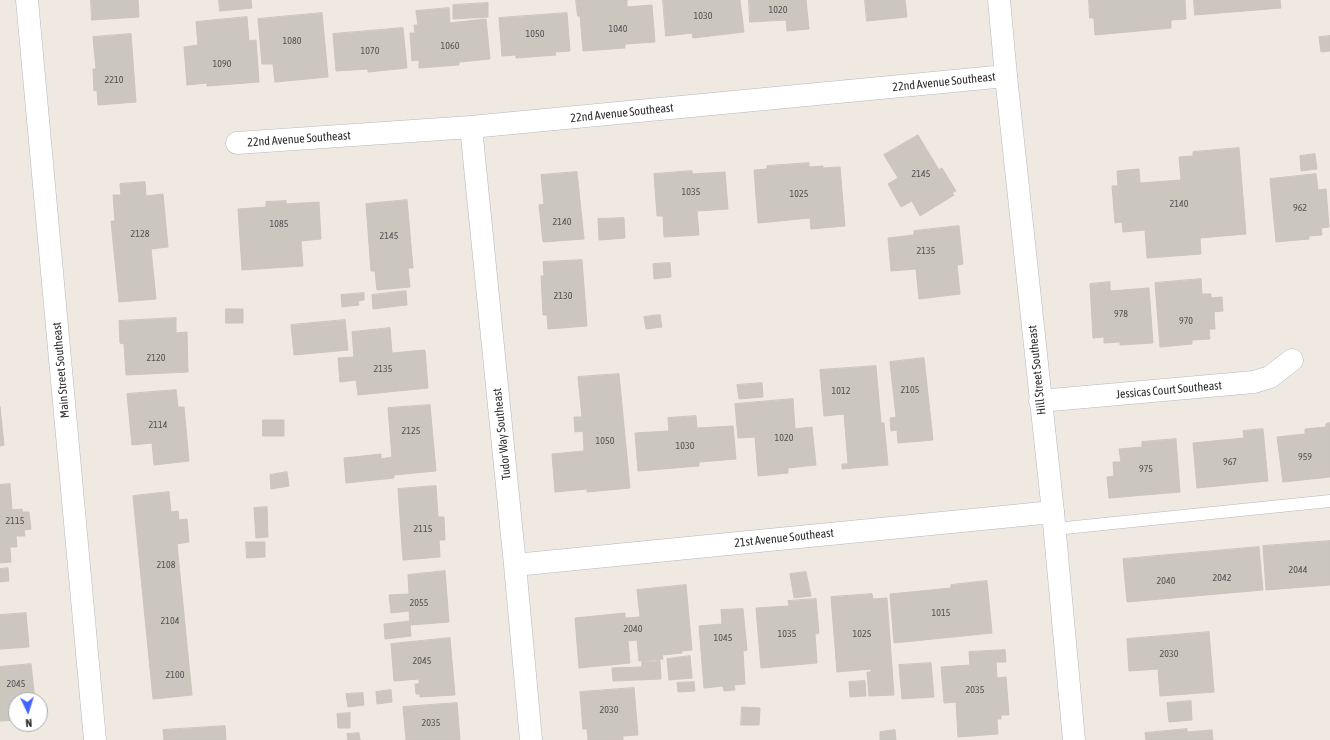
<!DOCTYPE html>
<html>
<head>
<meta charset="utf-8">
<style>
  body { margin:0 }
  #map { position:relative; width:1330px; height:740px; overflow:hidden; background:#efe9e1; font-family:"Asap Condensed",sans-serif }
  canvas { display:block }
  .north { position:absolute; left:8px; top:692px; width:40px; height:40px; box-sizing:border-box; background:#fff; border:1px solid #ababab; border-radius:50%; rotate:176deg; font-size:11px; font-weight:700; line-height:16px; text-align:center; color:#2e2e2e }
  .north::after { content:''; display:block; margin:auto; width:14px; height:18px; background:#4264fb; clip-path:polygon(50% 0,100% 100%,50% 72%,0 100%) }
</style>
</head>
<body>
<div id="map">
<canvas width="1330" height="740"></canvas>
<div class="north">N</div>
</div>
<script>
const context = document.querySelector('canvas').getContext('2d');
context.lineJoin = 'round';
function fillPath(path, color) {
  context.fillStyle = color;
  context.fill(path, 'evenodd');
}
function trace(path, color, width, dash) {
  context.strokeStyle = color;
  context.lineWidth = width;
  context.lineCap = dash ? 'butt' : 'round';
  context.setLineDash(dash || []);
  context.stroke(path);
}
function label(font, color, halo, rows, align = 'center') {
  context.font = font + ' "Asap Condensed",sans-serif';
  context.lineWidth = 4;
  context.setLineDash([]);
  context.textBaseline = 'middle';
  context.strokeStyle = halo;
  context.fillStyle = color;
  for (const [text, x, y, turn = 0] of rows) {
    context.save();
    context.translate(x, y);
    context.rotate((+turn || 0) * Math.PI / 180);
    context.textAlign = isNaN(turn) ? turn : align;
    if (halo) context.strokeText(text, 0, 0);
    context.fillText(text, 0, 0);
    context.restore();
  }
}
const building = new Path2D(`
  M91,0h47l1,17 -47,3z
  M219,0h32l1,8 -32,3z
  M576,0h51v7l25,-2 3,37 -30,2v4l-42,3 -3,-35h-2z
  M663,0h77l4,32 -51,6 -1,-5 -26,3z
  M749,0h57l3,29 -22,2 -1,-11 -36,2z
  M865,0h40l2,17 -40,4z
  M1089,0h96l1,19 -15,1v8l-76,7 -1,-17h-4z
  M1194,0h86l1,8 -86,7z
  M488,3v14l-35,2v-14z
  M449,8l1,15 36,-4 4,40 -31,3v3l-40,3v-8l-7,1 -2,-28h5l-1,-8h4l-2,-14z
  M322,13l6,64 -53,5 -2,-18h-11l-4,-45z
  M567,13l3,38 -15,1 1,3 -40,3v-3l-14,1 -3,-38z
  M247,17l2,24 7,-1 3,42 -52,4v-3l-20,2 -3,-38 14,-2 -2,-23z
  M403,28l4,40 -39,4v-3l-32,2 -3,-37z
  M131,34l5,68 -38,3 -1,-15 -3,1 -1,-22h3l-3,-32z
  M1330,36v15l-9,1 -2,-15z
  M918,135l21,35 3,-2 14,23 -4,2 2,2 -34,21 -8,-15 -11,6 -13,-23 10,-6 -14,-23z
  M1239,148l7,86 -46,4 1,16 -54,4 -2,-28 -22,2 -1,-10 -7,1 -3,-37h6l-1,-15 22,-2 1,14 41,-3 -2,-23 14,-1v-4z
  M1315,154l2,15 -16,2 -1,-15z
  M809,163v4l14,-1v2l17,-1 5,59 -34,3 -1,-11 -52,5 -4,-53 13,-1v-3z
  M692,171v3l33,-2 3,37 -31,2 2,24 -35,2 -1,-21h-6l-3,-42z
  M577,172l7,67 -41,3 -4,-37 5,-1 -3,-29z
  M1316,174l2,16 8,-1 3,38 -8,1 1,7 -13,1v3l-33,3 -6,-63z
  M145,182l1,14 17,-2 5,53 -17,2 5,50 -37,3 -8,-81h4l-2,-26h8l-1,-11z
  M407,200l6,68h-5l2,19 -33,3 -2,-19h-4l-5,-67z
  M286,201v3l33,-2 2,37 -20,2 2,25 -61,4 -4,-61 28,-2v-5z
  M624,218l1,20 -26,2 -1,-21z
  M959,226l4,38 -6,1 3,29 -41,5 -3,-30 -25,2 -3,-33 26,-3v-4z
  M582,260l5,66 -39,3 -1,-14h-4l-2,-39h3l-1,-14z
  M670,263l1,14 -17,2 -1,-15z
  M1201,279l1,15h9v4l11,-1 1,14 -9,1 1,17h-6l1,10 -18,1v4l-32,3 -5,-64z
  M1110,282v9l39,-3 4,55 -33,2v-3l-16,1v-6l-11,1 -3,-54z
  M406,291l1,14 -34,4 -1,-14z
  M364,293v7l-6,1 1,4 -17,2 -1,-12z
  M226,309h17v14h-17z
  M660,315l2,12 -16,2 -2,-12z
  M176,318v15l11,-1 1,40 -62,3 -2,-31 -4,-1 -1,-22z
  M345,320l3,30 -54,5 -3,-30z
  M390,328l2,25 33,-3 3,38 -70,7 -2,-15 -16,2 -2,-24 16,-1 -2,-25z
  M924,358l9,82 -35,3 -1,-13 -6,1 -1,-13 6,-1 -6,-55z
  M876,366l5,57h3l4,42 -46,4v-5h6l-4,-50 -20,2 -4,-46z
  M619,374l11,114 -43,4v-3l-32,3 -3,-38 32,-3 -1,-20 -8,1 -1,-15h8l-4,-40z
  M762,383l1,14 -24,2 -2,-14z
  M176,390l2,17h6l5,54 -35,4 -2,-22 -20,2 -5,-51z
  M793,399l2,30 17,-2 4,38 -28,3v5l-30,3 -3,-39 -17,1 -3,-34z
  M430,405l6,66 -42,4v3l-48,5 -2,-25 37,-4v5l11,-2 -4,-49z
  M0,407l4,38 -4,1z
  M696,416l1,12 36,-2 3,33 -37,3v4l-61,5 -3,-38 34,-2 -1,-13z
  M263,420h21v16h-21z
  M1330,423v54l-47,5 -6,-45 28,-3v-5l21,-2v-3z
  M1263,429l5,52 -71,7 -4,-45 51,-5 -1,-7z
  M1176,439l4,53 -71,6 -2,-21 7,-1 -1,-14h8l-2,-13 23,-2v-5z
  M287,472l2,14 -18,3 -1,-14z
  M10,484l2,26 10,-1v3h7l2,17 -7,1 1,6h-9l1,11h-7l1,15 -11,1v-78z
  M436,486l2,31h6l1,23h-6l1,17 -37,3 -5,-71z
  M169,492l2,20 7,-1 1,9 8,-1 2,23 -12,2 15,151 -39,4 -20,-203z
  M267,507l1,30 -12,1 -2,-30z
  M1330,541v44l-64,5 -3,-44z
  M246,542h19v15l-18,1z
  M1259,547l4,43 -136,12 -4,-43z
  M8,568l1,13 -9,1v-13z
  M445,571l4,51 -39,3 1,11 -26,3 -1,-15 26,-3 -1,-10 -18,2 -2,-18 20,-1 -1,-19z
  M806,572l5,24 -17,2 -4,-24z
  M987,581l5,52 -98,10 -4,-49 61,-6v-3z
  M686,585l6,65 -10,1v2l-20,2 1,4 -24,2 -2,-21 -9,1 2,22 -51,5 -4,-50 50,-5v5l15,-1 -3,-27z
  M872,594l1,5 14,-1 7,97 -25,1 -2,-24h4v-3l-34,3 -6,-75z
  M816,599l3,34 -4,1 2,29 -56,5 -5,-60 33,-2 -1,-5z
  M743,609l4,41 -4,1 2,33 -11,1 1,5 -11,1 -1,-5 -19,2 -5,-62 23,-2 -1,-14z
  M26,613l3,34 -29,2v-34z
  M1209,632l5,60 -54,4 -2,-27 -29,2 -2,-32z
  M450,638l5,57 -35,2v-3h-4l-1,-10h4v-5l-25,2 -3,-37z
  M1005,650l1,12h-10l1,16 9,-1 3,38h-8v4h-4l1,15 -40,3 -2,-35 -12,1 -3,-36 29,-2 -1,-13z
  M690,656l2,22 -23,2 -2,-21z
  M660,661l1,18 -48,2 -1,-13 30,-1v-5z
  M931,663l3,34 -32,2 -3,-34z
  M31,664l4,36h-19v20l-16,1v-54z
  M865,681l1,15 -16,1 -1,-15z
  M694,682l1,9 -17,1 -1,-9z
  M634,688l4,47 -15,1v4h-35l-1,-11h-4l-3,-37z
  M391,690l1,12 -15,2 -1,-12z
  M363,693l1,12 -16,2 -2,-13z
  M1191,701l1,19 -23,2 -2,-19z
  M457,703l3,37h-54l-3,-33z
  M742,707l18,1 -1,17h-18z
  M350,713v15h-12l-1,-14z
  M225,726l1,14h-62l-1,-10z
  M1187,729v3l25,-2 1,10h-67l-1,-7z
  M895,730l1,10h-16v-8z
  M359,733l1,7h-12l-1,-6z`);
const lane = new Path2D(`
  M1055,529l275,-28`);
const street = new Path2D(`
  M27,0l68,740
  M471,127l44,438 16,175
  M237,143l234,-16 535,-51
  M1040,401l214,-19 16,-5 22,-17
  M515,565l538,-53`);
const secondary = new Path2D(`
  M999,0l7,76 47,436 21,228`);
const numberNames = [
  ["1020",778,10],
  ["1030",703,16],
  ["1040",618,29],
  ["1050",535,34],
  ["1080",292,41],
  ["1060",450,46],
  ["1070",370,51],
  ["1090",222,64],
  ["2210",114,80],
  ["2145",921,174],
  ["1035",691,192],
  ["1025",799,194],
  ["2140",1179,204],
  ["962",1300,208],
  ["2140",562,222],
  ["1085",279,224],
  ["2128",140,234],
  ["2145",389,236],
  ["2135",926,251],
  ["2130",563,296],
  ["978",1121,314],
  ["970",1186,321],
  ["2120",156,358],
  ["2135",383,369],
  ["2105",910,390],
  ["1012",841,391],
  ["2114",158,425],
  ["2125",411,431],
  ["1020",784,438],
  ["1050",605,441],
  ["1030",685,446],
  ["959",1305,457],
  ["967",1230,462],
  ["975",1146,469],
  ["2115",15,521],
  ["2115",423,529],
  ["2108",166,565],
  ["2044",1298,570],
  ["2042",1222,578],
  ["2040",1166,581],
  ["2055",419,603],
  ["1015",941,613],
  ["2104",170,621],
  ["2040",633,629],
  ["1035",787,634],
  ["1025",862,634],
  ["1045",723,638],
  ["2030",1169,654],
  ["2045",422,661],
  ["2100",175,675],
  ["2045",16,684],
  ["2035",975,690],
  ["2030",609,710],
  ["2035",431,723]
];
const streetNames = [
  ["22nd Avenue Southeast",944,82,-6],
  ["22nd Avenue Southeast",622,113,-6],
  ["22nd Avenue Southeast",299,139,-4],
  ["Main Street Southeast",61,370,-95],
  ["Hill Street Southeast",1037,370,-96],
  ["Jessicas Court Southeast",1169,390,-5],
  ["Tudor Way Southeast",502,434,-96],
  ["21st Avenue Southeast",784,538,-6]
];
fillPath(building, '#cbc7bf');
trace(building, '#cbc5ba', 1);
trace(lane, '#b4b7c1', 13);
trace(street, '#b4b7c1', 23);
trace(secondary, '#b4b7c1', 23);
trace(lane, '#fff', 12);
trace(street, '#fff', 22);
trace(secondary, '#fff', 22);
label('10px', '#555452', null, numberNames);
label('12px', '#2e2e2e', '#fff', streetNames);
</script>
</body>
</html>
